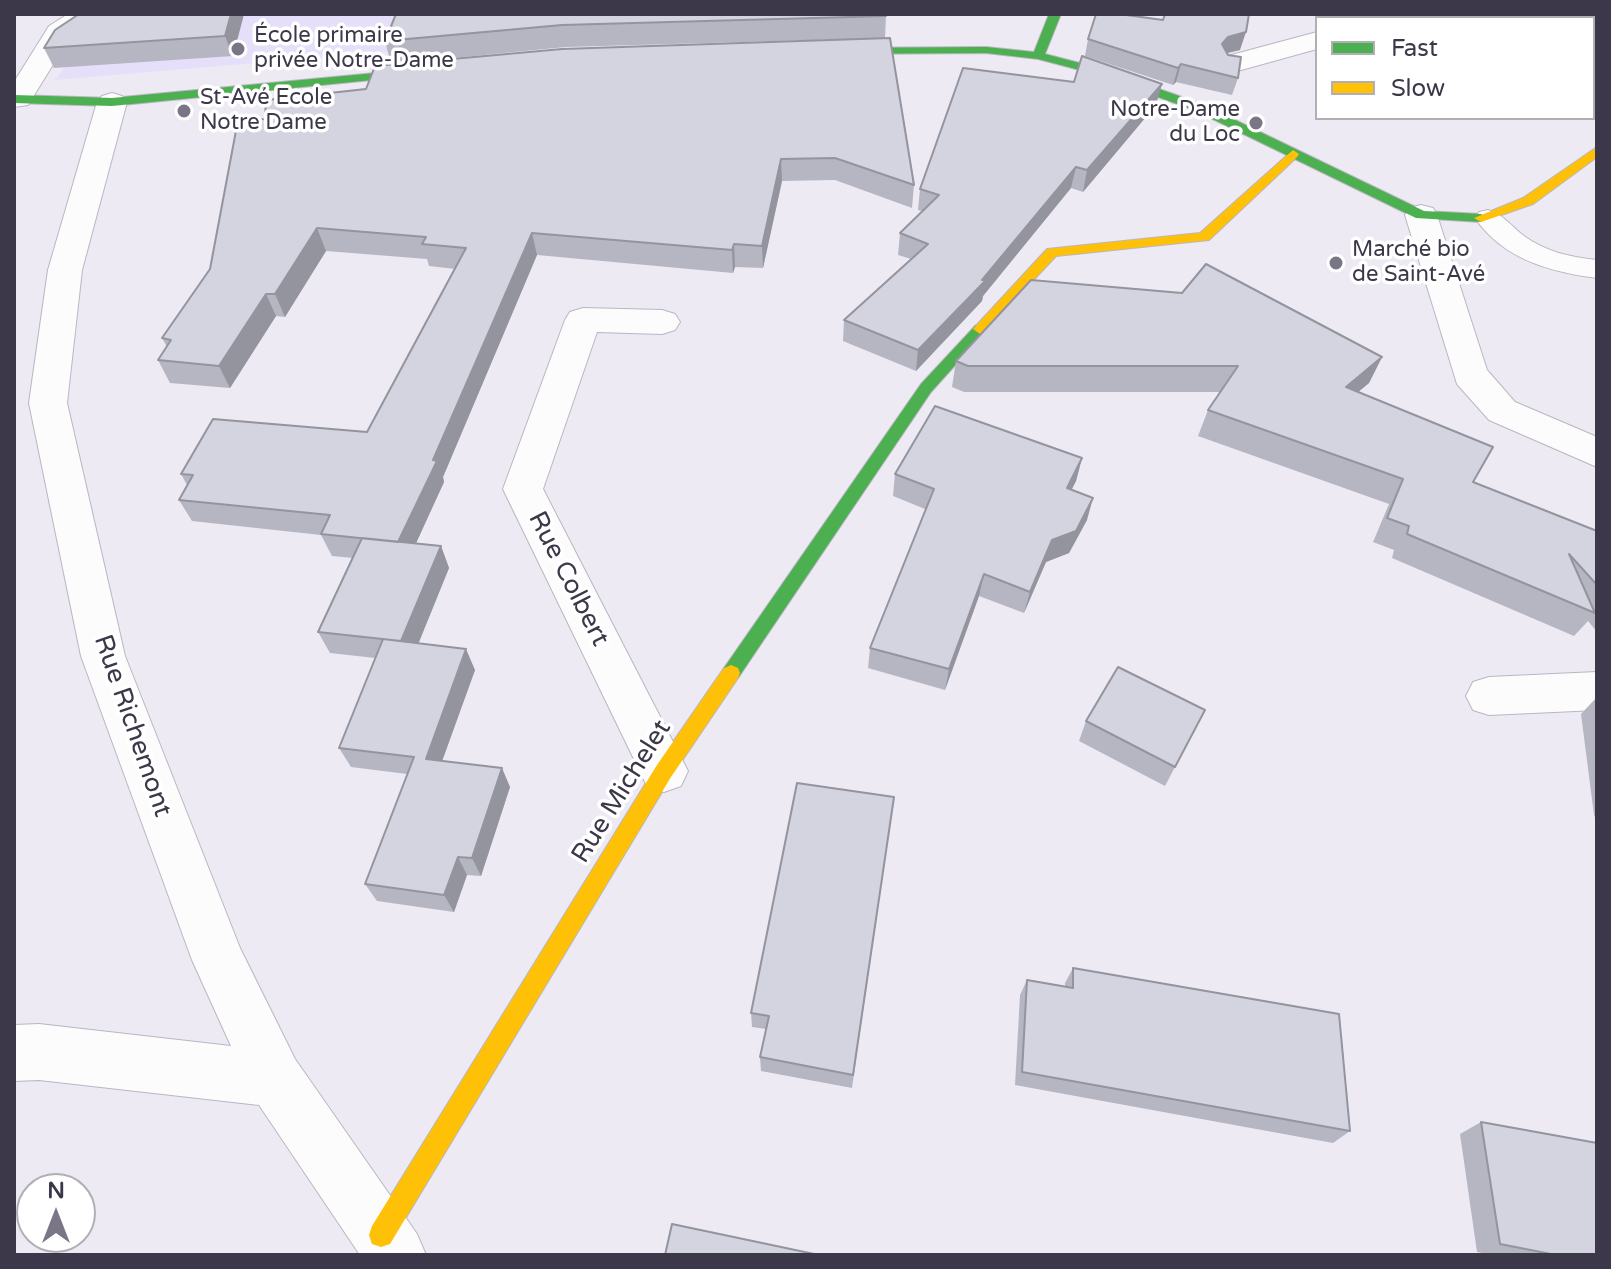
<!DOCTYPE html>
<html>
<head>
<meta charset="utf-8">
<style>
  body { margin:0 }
  #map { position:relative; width:1611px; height:1269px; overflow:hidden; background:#edeaf4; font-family:"Varela Round",sans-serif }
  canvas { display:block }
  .frame { position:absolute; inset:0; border:16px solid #3c3849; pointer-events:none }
  .legend { position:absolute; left:1315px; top:16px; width:280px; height:104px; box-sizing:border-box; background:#fff; border:2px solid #b1afb6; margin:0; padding:10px 14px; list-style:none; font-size:24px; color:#3c3849 }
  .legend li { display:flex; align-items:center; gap:16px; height:40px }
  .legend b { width:40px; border:2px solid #b1afb6 }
  .north { position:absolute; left:16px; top:1173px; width:80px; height:80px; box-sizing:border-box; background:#fff; border:2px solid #b1afb6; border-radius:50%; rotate:0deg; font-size:22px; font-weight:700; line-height:32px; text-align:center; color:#3c3849 }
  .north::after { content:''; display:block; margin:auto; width:28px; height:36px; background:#7a7685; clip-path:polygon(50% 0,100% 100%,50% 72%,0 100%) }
</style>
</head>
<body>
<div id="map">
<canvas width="1611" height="1269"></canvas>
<div class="frame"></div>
<ul class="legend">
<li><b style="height:10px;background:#4caf50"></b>Fast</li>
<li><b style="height:10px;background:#ffc107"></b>Slow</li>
</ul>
<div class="north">N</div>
</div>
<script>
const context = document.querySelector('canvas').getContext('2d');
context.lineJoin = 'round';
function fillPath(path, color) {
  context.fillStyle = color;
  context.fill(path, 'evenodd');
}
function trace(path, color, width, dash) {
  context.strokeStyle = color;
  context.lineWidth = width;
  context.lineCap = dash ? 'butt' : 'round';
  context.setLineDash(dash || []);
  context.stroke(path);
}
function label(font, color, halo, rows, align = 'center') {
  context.font = font + ' "Varela Round",sans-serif';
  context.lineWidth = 7;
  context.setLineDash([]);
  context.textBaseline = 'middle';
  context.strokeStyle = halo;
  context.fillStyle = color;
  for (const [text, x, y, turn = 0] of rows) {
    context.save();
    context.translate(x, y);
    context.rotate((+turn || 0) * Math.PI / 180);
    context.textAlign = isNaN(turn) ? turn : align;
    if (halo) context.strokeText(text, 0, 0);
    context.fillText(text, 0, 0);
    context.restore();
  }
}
const built = new Path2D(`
  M119,14h292l-15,37 -341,29 36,-47z`);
const lane = new Path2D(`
  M1488,210c15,4 24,17 36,26 22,16 46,21 73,24v18c-47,-6 -94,-19 -122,-60l4,-6z`);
const street = new Path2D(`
  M68,14h33l-31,23 -42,68 -14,2v-25l35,-56z
  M1381,14h39l-3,4h-39z
  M1317,32v17l-83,23 -10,-3 -4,-6 4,-6z
  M112,93l10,3 5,6 -45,168 -15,133 58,253 115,292 55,111 122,175 9,21h-66l-101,-150 -220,-25 -25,1v-56l25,-1 192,22 -39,-86 -111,-304 -52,-253 19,-133 49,-168 5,-6z
  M1421,205l12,3 4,7 50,155 28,32 82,35v30l-108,-47 -32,-36 -52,-169 4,-7z
  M583,308l79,2 13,4 5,8 -5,8 -13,4 -65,-2 -54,157 145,282 -7,15 -17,6 -17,-6 -144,-297 62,-169 5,-8z
  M1597,672v38l-108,5 -16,-5 -7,-14 7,-14 16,-5z`);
const fast = new Path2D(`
  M1049,14h12l-16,40 54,14 103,36 222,107 57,3 7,4 -7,4 -65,-4 -222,-108 -103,-37 -53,-14 -52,-6 -154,1 -6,-3 6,-3 154,-1 48,5z
  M428,68l4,2v4l-320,32 -98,-3v-8l98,3z
  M980,324l5,2v6l-54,60 -193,286h-14l-2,-5 2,-5 197,-284 54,-58z`);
const slow = new Path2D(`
  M1597,147v10l-64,47 -52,18 -7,-4 49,-20z
  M1293,150l6,4 -2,3 -88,83 -153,16 -71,76 -5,2 -7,-5 74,-80 153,-16z
  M731,665l7,3 2,5 -2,5 -67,99 -281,467 -9,3 -9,-3 -3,-9 3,-9 285,-461 67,-97z`);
const wall = new Path2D(`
  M244,14l-11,42 -179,12 -10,-20z
  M396,14l490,2 -1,22 -319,9 -175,17 -6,-23z
  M1163,20l77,30 -13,3 11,25 -6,17 -56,-13 -3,3 -88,-29 3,-17z
  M562,49l352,136 -2,23 -77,-28 -53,1 -19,87 -28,-1 -2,6 -196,-18 -94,222 1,5 -28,61 25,3 8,22 -31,75 57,27 -33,91 68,26 -29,89 -14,-1 -13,37 -77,-11 -12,-17 42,-110 -56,-7 -12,-19 36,-90 -45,-5 -12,-21 35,-74 -21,-2 -11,-21 -129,-14 -13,-21 8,-15 -6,-11 186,-42 88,-163 -26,-3 -2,-7 -101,-8 -41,66 -9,-1 -46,72 -60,-5 -12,-23 9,-13 -5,-9 48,-69 55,-150 101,-30z
  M1156,105l-73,87 -12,-4 -88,108 -1,5 -66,70 -73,-30 1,-21 67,-61 -13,-4 2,-22 22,-22 -4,-1 2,-21z
  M1382,357l-13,26 -11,9 115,90 124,49v101l-9,-11 -14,15 -182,-78 2,-8 -21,-8 16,-38 -191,-68 10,-26 12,-18h-256l-12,-5 4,-26z
  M1082,458l-6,23 -5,9 16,30 -18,33 -23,9 -22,51 -45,-17 -34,94 -77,-22 2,-20 55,-139 -32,-13 2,-22z
  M1597,697v125l-3,-7 -13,-101z
  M1205,710l-40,76 -86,-45 7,-20z
  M894,797l-42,291 -91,-17 -1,-14 6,-28 -14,-2 -1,-14z
  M1073,968l277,163 -17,12 -318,-58 5,-90 7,-15 38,7v-4z
  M1481,1122l116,133h-106l-14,-3 -17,-118z`);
const shadedWall = new Path2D(`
  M231,14h13l-11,42 -8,-20z
  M1246,32l-6,18 -17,4 -1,-10 6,-7z
  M1181,64l-5,18 -3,3 5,-17z
  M1162,84l-6,21 -73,87 4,-22z
  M781,159l1,22 -19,87 -1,-22z
  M1076,167l-5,21 -88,108 -1,5 -66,70 2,-21 64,-70z
  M317,228l9,23 -41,66 -10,-23z
  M532,233l5,22 -94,222 1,5 -37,81 -9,-21z
  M734,244l1,23 -2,6 -1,-23z
  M266,294l10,22 -46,72 -11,-22z
  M1382,357l-13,26 -35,29 12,-25z
  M1082,458l-6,23 -15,30 6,-23z
  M1093,498l-6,22 -18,33 -23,9 -22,51 6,-21 22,-52z
  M441,546l8,22 -38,94 -10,-21z
  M984,574l-5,22 -34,94 4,-21z
  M466,649l9,21 -39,108 -10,-19z
  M502,768l8,19 -29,89 -9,-18z
  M458,857l9,18 -13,37 -10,-17z`);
const building = new Path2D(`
  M79,14h152l-6,22 -181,12 11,-18z
  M396,14h490v2l-324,9 -177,16z
  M1096,14h23l44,6 2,-6h84l-3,18 -18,5 -6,7 6,11 13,2 -3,21 -57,-14 -3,4 -90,-29z
  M890,38l24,147 -79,-27 -54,1 -19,87 -28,-2 -2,6 -200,-17 -99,227 4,1 -39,81 -77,-8 9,-19 -151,-15 14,-25 -12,-1 32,-55 154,13 99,-184 -44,-4 4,-7 -109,-9 -42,66h-9l-47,72 -61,-6 13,-20 -9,-2 48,-69 28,-149 27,-1 1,-19 100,-11 9,-23 187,-17z
  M1082,56l80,28 -75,86 -11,-3 -94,113h4l-68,70 -74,-30 84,-76 -28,-11 39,-38 -19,-6 43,-121 111,14z
  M1206,264l176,93 -36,30 147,60 -20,35 124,49v54l-28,-31 26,59 -188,-79 2,-8 -22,-8 16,-39 -195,-69 30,-44h-270l-12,-5 75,-81 151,13z
  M935,406l147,52 -15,30 26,10 -17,33 -24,9 -22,52 -46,-18 -35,95 -79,-21 64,-159 -39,-15z
  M362,538l79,8 -40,95 -83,-9z
  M383,639l83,10 -40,110 76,9 -30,90 -14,-1 -14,38 -79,-11 49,-127 -75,-9z
  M1118,667l87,43 -30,57 -89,-46z
  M797,783l97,14 -41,278 -93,-18 9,-41 -18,-3z
  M1073,968l266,46 11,117 -328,-59 5,-92 46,8z
  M1481,1122l116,21v112h-41l-56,-11z
  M672,1224l147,31h-154z`);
const markers = [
  [238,49,8,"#7a7685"],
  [184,111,8,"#7a7685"],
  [1256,123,8,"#7a7685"],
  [1336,263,8,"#7a7685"]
];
const farPoinames = [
  ["École primaire",254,36],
  ["privée Notre-Dame",254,61],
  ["St-Avé Ecole",200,98],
  ["Notre Dame",200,123],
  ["Notre-Dame",1240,110,"right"],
  ["du Loc",1240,135,"right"],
  ["Marché bio",1352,250],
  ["de Saint-Avé",1352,275]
];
const streetNames = [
  ["Rue Colbert",568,579,63],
  ["Rue Richemont",132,726,71],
  ["Rue Michelet",622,792,-58]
];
fillPath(built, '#e6dffa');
trace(lane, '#bab6c2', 2);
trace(street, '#bab6c2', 2);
trace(fast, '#bab6c2', 2);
trace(slow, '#bab6c2', 2);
fillPath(lane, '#fcfcfd');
fillPath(street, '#fcfcfd');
fillPath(fast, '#4caf50');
fillPath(slow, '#ffc107');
fillPath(wall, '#b6b6c2');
fillPath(shadedWall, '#94949e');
fillPath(building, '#d4d4e1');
trace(building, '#94949e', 2);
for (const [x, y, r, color] of markers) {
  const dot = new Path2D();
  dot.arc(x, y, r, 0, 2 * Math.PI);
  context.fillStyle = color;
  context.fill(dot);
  trace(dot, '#fff', 3);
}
label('22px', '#3c3849', '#fff', farPoinames, 'left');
label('26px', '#3c3849', '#fff', streetNames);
</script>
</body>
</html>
